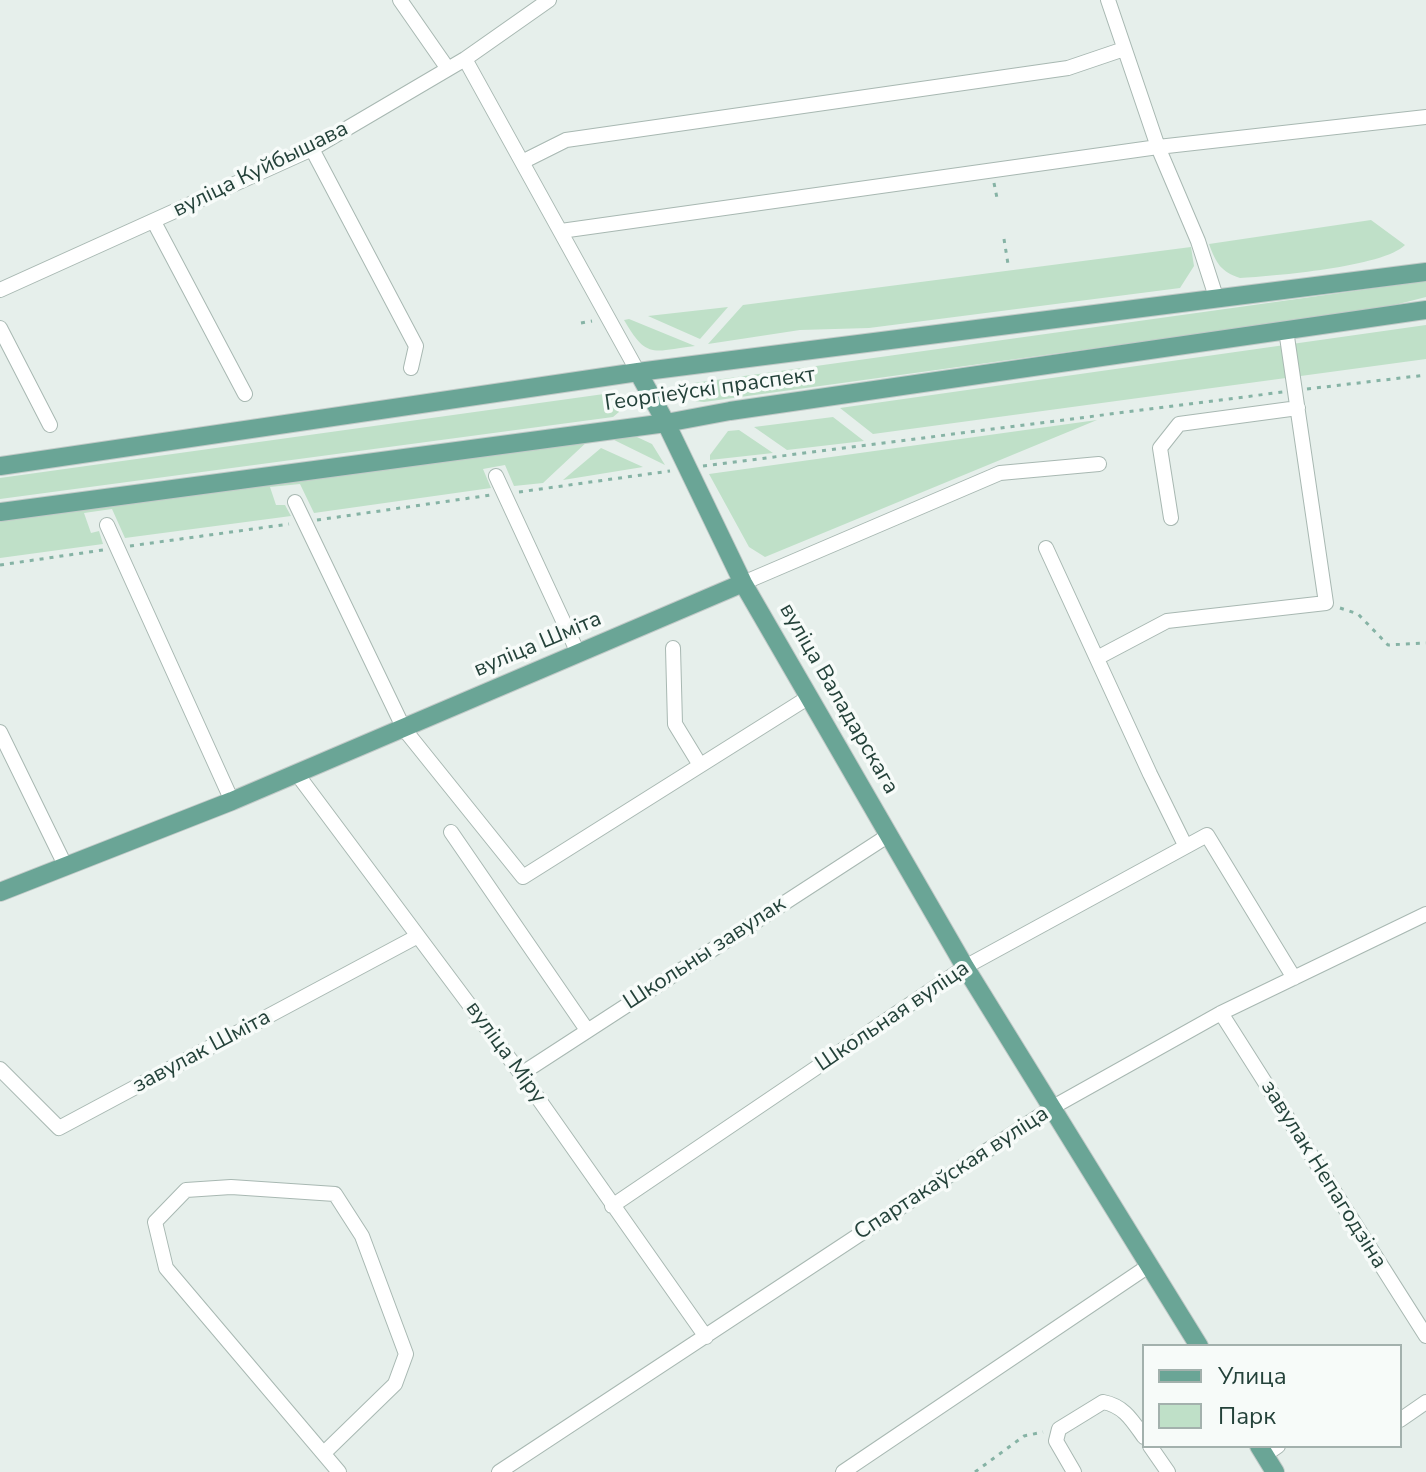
<!DOCTYPE html>
<html>
<head>
<meta charset="utf-8">
<style>
  body { margin:0 }
  #map { position:relative; width:1426px; height:1472px; overflow:hidden; background:#e6efeb; font-family:"Nunito Sans",sans-serif }
  canvas { display:block }
  .legend { position:absolute; left:1142px; top:1344px; width:260px; height:104px; box-sizing:border-box; background:#f7fbf9; border:2px solid #a3b1ad; margin:0; padding:10px 14px; list-style:none; font-size:24px; color:#24423a }
  .legend li { display:flex; align-items:center; gap:16px; height:40px }
  .legend b { width:40px; border:2px solid #a3b1ad }
</style>
</head>
<body>
<div id="map">
<canvas width="1426" height="1472"></canvas>
<ul class="legend">
<li><b style="height:10px;background:#6aa596"></b>Улица</li>
<li><b style="height:22px;background:#bfe0c8"></b>Парк</li>
</ul>
</div>
<script>
const context = document.querySelector('canvas').getContext('2d');
context.lineJoin = 'round';
function fillPath(path, color) {
  context.fillStyle = color;
  context.fill(path, 'evenodd');
}
function trace(path, color, width, dash) {
  context.strokeStyle = color;
  context.lineWidth = width;
  context.lineCap = dash ? 'butt' : 'round';
  context.setLineDash(dash || []);
  context.stroke(path);
}
function label(font, color, halo, rows, align = 'center') {
  context.font = font + ' "Nunito Sans",sans-serif';
  context.lineWidth = 7;
  context.setLineDash([]);
  context.textBaseline = 'middle';
  context.strokeStyle = halo;
  context.fillStyle = color;
  for (const [text, x, y, turn = 0] of rows) {
    context.save();
    context.translate(x, y);
    context.rotate((+turn || 0) * Math.PI / 180);
    context.textAlign = isNaN(turn) ? turn : align;
    if (halo) context.strokeText(text, 0, 0);
    context.fillText(text, 0, 0);
    context.restore();
  }
}
const green = new Path2D(`
  M1371,220l34,25c-22,22 -131,31 -165,33 -19,-6 -24,-15 -31,-34z
  M1191,247l3,19 -14,22 -311,40 -69,2 -92,14 35,-39z
  M1426,281v16l-47,12 -675,93 -10,-1 -6,-4 -1,-9 7,-5z
  M728,307l-28,32 -52,-23z
  M629,319l66,27c-42,5 -48,14 -71,-26z
  M1426,325v34l-553,75 -33,-26z
  M604,394l10,2 6,9 -1,7 -6,5 -613,82v-21z
  M833,417l31,24 -77,9 -33,-23z
  M1097,420l-332,137 -16,-10 -40,-73z
  M739,430l34,23 -63,7v-5l18,-24z
  M637,437l15,7 13,21 -55,-27z
  M589,440l-46,43 -29,3 -9,-21 -22,4 8,19 -177,25 -14,-29 -30,3 6,18h9l6,11 -166,22 -13,-29 -28,4 7,20 8,-2 4,13 -103,14v-38z
  M601,448l42,19 -80,13z`);
const path = new Path2D(`
  M994,183l3,15
  M1004,239l4,25
  M581,323l11,-2
  M1307,389l119,-14
  M703,466l580,-74
  M519,492l151,-21
  M317,520l174,-25
  M130,546l159,-22
  M0,565l103,-15
  M1340,608l18,6 30,31 38,-2
  M975,1472l49,-36 19,-4`);
const minor = new Path2D(`
  M400,0l48,69
  M1108,0l50,147 268,-30
  M465,59l173,313
  M312,149l104,197 -5,22
  M522,162l44,-22 502,-72 56,-19
  M154,222l91,172
  M561,231l597,-84 40,94 19,59
  M0,290l312,-141 153,-90 84,-59
  M0,328l50,97
  M496,476l82,177
  M295,502l109,227 119,148 286,-180
  M1171,518l-11,-70 19,-24 119,-16
  M107,525l125,276
  M1046,548l104,226 35,71
  M743,583l257,-110 99,-9
  M673,648l2,76 25,41
  M1097,658l70,-37 159,-18 -40,-273
  M0,732l65,133
  M297,774l224,300 185,263
  M451,832l136,198
  M1221,1013l205,323
  M0,1069l59,59 359,-192
  M521,1074l368,-239
  M612,1206l353,-239 242,-132 87,143
  M1400,1420l26,-18
  M1150,1446l18,26
  M324,1453l71,-69 11,-30 -44,-118 -27,-42 -104,-7 -45,3 -31,32 11,46 173,204
  M1265,1455l13,-9
  M499,1472l554,-365 168,-94 205,-99
  M843,1472l307,-207
  M1074,1472l-18,-31 3,-12 44,-27c21,4 29,18 41,35`);
const major = new Path2D(`
  M638,372l28,51 77,160 66,114 156,270 234,379
  M0,466l638,-94 788,-100
  M0,512l666,-89 64,-12 696,-101
  M0,892l232,-91 511,-218
  M1259,1446l16,26`);
const streetNames = [
  ["вуліца Куйбышава",261,170,-26],
  ["Георгіеўскі праспект",710,390,-8],
  ["вуліца Шміта",538,645,-23],
  ["вуліца Валадарскага",838,699,60],
  ["Школьны завулак",705,954,-33],
  ["Школьная вуліца",893,1017,-34],
  ["завулак Шміта",202,1052,-28],
  ["вуліца Міру",505,1053,54],
  ["Спартакаўская вуліца",952,1174,-33],
  ["завулак Непагодзіна",1323,1175,58]
];
fillPath(green, '#bfe0c8');
trace(minor, '#a8b8b2', 16);
trace(major, '#c2cac8', 20);
trace(path, '#86b3a5', 3, [4, 6]);
trace(minor, '#fff', 14);
trace(major, '#6aa596', 18);
label('22px', '#24423a', '#f7fbf9', streetNames);
</script>
</body>
</html>
